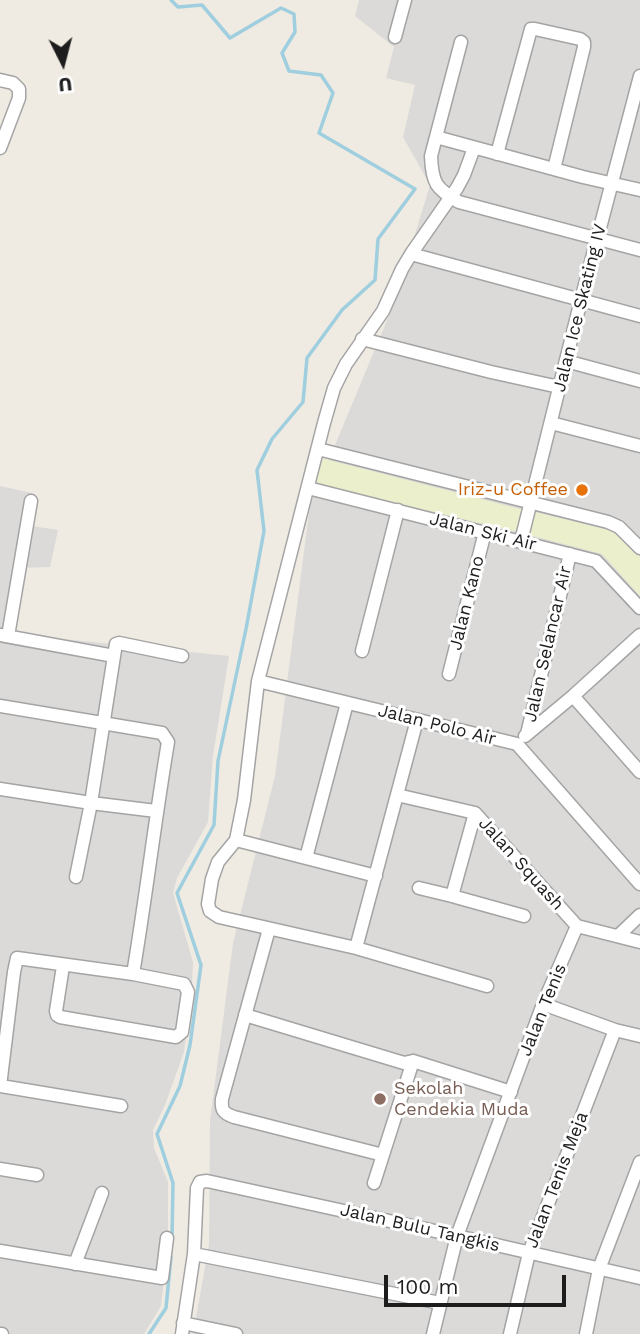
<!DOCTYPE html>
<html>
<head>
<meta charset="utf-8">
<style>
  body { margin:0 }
  #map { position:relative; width:640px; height:1334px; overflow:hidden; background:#efebe2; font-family:"Work Sans",sans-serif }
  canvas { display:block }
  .north { position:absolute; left:28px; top:28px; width:70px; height:70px; -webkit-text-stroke:5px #fff; paint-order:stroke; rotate:174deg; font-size:19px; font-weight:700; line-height:28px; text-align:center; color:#1d1d1d }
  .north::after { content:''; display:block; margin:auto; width:24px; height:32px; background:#1d1d1d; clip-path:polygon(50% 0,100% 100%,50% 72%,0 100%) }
  .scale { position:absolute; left:384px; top:1275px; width:182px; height:32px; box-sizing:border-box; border:4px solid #1d1d1d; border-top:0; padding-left:9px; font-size:21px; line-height:24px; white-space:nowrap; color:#1d1d1d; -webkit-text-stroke:5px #fff; paint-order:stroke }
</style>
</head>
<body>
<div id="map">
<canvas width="640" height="1334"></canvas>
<div class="north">U</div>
<div class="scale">100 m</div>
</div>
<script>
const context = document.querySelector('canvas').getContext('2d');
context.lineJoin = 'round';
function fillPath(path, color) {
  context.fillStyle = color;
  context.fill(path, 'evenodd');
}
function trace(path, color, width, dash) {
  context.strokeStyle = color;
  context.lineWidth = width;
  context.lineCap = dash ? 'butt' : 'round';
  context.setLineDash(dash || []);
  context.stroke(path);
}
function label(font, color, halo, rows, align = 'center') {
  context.font = font + ' "Work Sans",sans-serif';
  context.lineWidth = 6;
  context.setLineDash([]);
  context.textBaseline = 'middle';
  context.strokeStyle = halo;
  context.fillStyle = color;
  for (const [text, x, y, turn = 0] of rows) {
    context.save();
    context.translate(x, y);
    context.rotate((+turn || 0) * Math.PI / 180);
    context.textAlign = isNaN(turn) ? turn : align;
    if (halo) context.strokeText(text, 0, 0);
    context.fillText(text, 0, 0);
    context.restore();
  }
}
const residential = new Path2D(`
  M359,0h281v1334h-447l16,-89 1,-124 23,-178 42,-167 35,-271 83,-199 37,-121 -27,-48 12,-52 -29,-7 8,-31 -39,-31z
  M0,486l32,7 -7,32 33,5 -8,37 -33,1 -2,66 214,22 -16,100 -5,66 -31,56 -4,15 20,69 -1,24 -8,66 -19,53 -12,25 1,18 14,34v60l-7,64 -17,28h-144z`);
const farmland = new Path2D(`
  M321,458l203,52 -6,22 -204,-48z
  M535,512l82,20 23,25v39l-38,-42 -73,-19z`);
const stream = new Path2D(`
  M171,0l7,7 24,-2 28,33 51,-30 13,6 1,18 -13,21 7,18 32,4 12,18 -14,40 96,56 -37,50 -3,41 -33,30 -35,48 -4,44 -31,37 -15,31 7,61 -18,98 -28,132 -4,64 -37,68 24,72 -11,80 -10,41 -23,48 16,49 -1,56
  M149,1334l17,-26 5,-51`);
const street = new Path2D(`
  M395,37l10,-37
  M461,42l-30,114c1,27 5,33 28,46l181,48
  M0,80l13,3 6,6v9l-19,50
  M436,137l147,40 57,13
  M474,148l-10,27 -7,13 -46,66 -9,15 -19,42 -37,53 -12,24 -10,35 -66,258 -14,119 -8,40 -18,22 -6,17 -4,25 2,7 9,6 137,31 131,38
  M497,154l34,-125h4l45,10 4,3v5l-30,122
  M411,254l229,62
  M362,339l129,33 68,15
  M566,361l74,20
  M551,423l89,23
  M318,449l290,73 11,5 21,21
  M308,488l288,73 44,47
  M521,541l60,-241 59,-224
  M0,635l114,21 2,-12 3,-1 63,13
  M8,636l23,-135
  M362,651l36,-141
  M449,674l36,-142
  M258,681l259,63 123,140
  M573,696l67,76
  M0,706l162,27 6,9c-13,77 -22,155 -35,232
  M527,734l43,-180
  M525,736l48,-40 67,-61
  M0,789l91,14 65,8
  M397,795l78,18 102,113 63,16
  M475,813l-23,83 72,20
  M236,840l140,36
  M306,858l41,-155
  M76,877l15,-74 23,-147
  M419,888l33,8
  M269,929l-47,170c-1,11 1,14 12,18l149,38
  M618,936l22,-21
  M356,948l61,-228
  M543,1004l72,26 25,6
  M245,1015l159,48 9,-2 98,31
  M0,1086l14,-114 3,-14 116,16 51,10 4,8 -6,40 -6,5 -116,-20 -3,-2 -1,-4 7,-45
  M1,1086l120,20
  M0,1169l37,6
  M374,1183l39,-122
  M0,1251l162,27 5,-40
  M194,1254l246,49
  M75,1264l27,-71
  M183,1323l53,11
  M0,1334h2
  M182,1334l12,-80 3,-66 3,-6 7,-1 237,52 196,45
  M433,1334l24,-98 86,-232 34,-78
  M510,1334l19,-81 86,-223
  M586,1334l13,-65 41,-107`);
const markers = [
  [582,490,7,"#e8710a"],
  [380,1099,7,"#8d6e63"]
];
const streetNames = [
  ["Jalan Ice Skating IV",580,308,-76],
  ["Jalan Ski Air",483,532,14],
  ["Jalan Kano",467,603,-76],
  ["Jalan Selancar Air",548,644,-77],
  ["Jalan Polo Air",437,725,14],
  ["Jalan Squash",521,864,48],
  ["Jalan Tenis",543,1010,-68],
  ["Jalan Tenis Meja",557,1180,-69],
  ["Jalan Bulu Tangkis",420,1228,13]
];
const foodNames = [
  ["Iriz-u Coffee",568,490]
];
const educationNames = [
  ["Sekolah",394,1089],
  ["Cendekia Muda",394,1110]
];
fillPath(residential, '#dbdad9');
fillPath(farmland, '#ebefcb');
trace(stream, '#9fcedf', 3.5);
trace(street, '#a4a4a4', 15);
trace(street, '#fff', 12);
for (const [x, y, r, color] of markers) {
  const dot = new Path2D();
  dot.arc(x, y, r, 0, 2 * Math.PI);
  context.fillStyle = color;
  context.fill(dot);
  trace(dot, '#fff', 2.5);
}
label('18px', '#1d1d1d', '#fff', streetNames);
label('18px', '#c56008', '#fff', foodNames, 'right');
label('18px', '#785e54', '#fff', educationNames, 'left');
</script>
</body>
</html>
